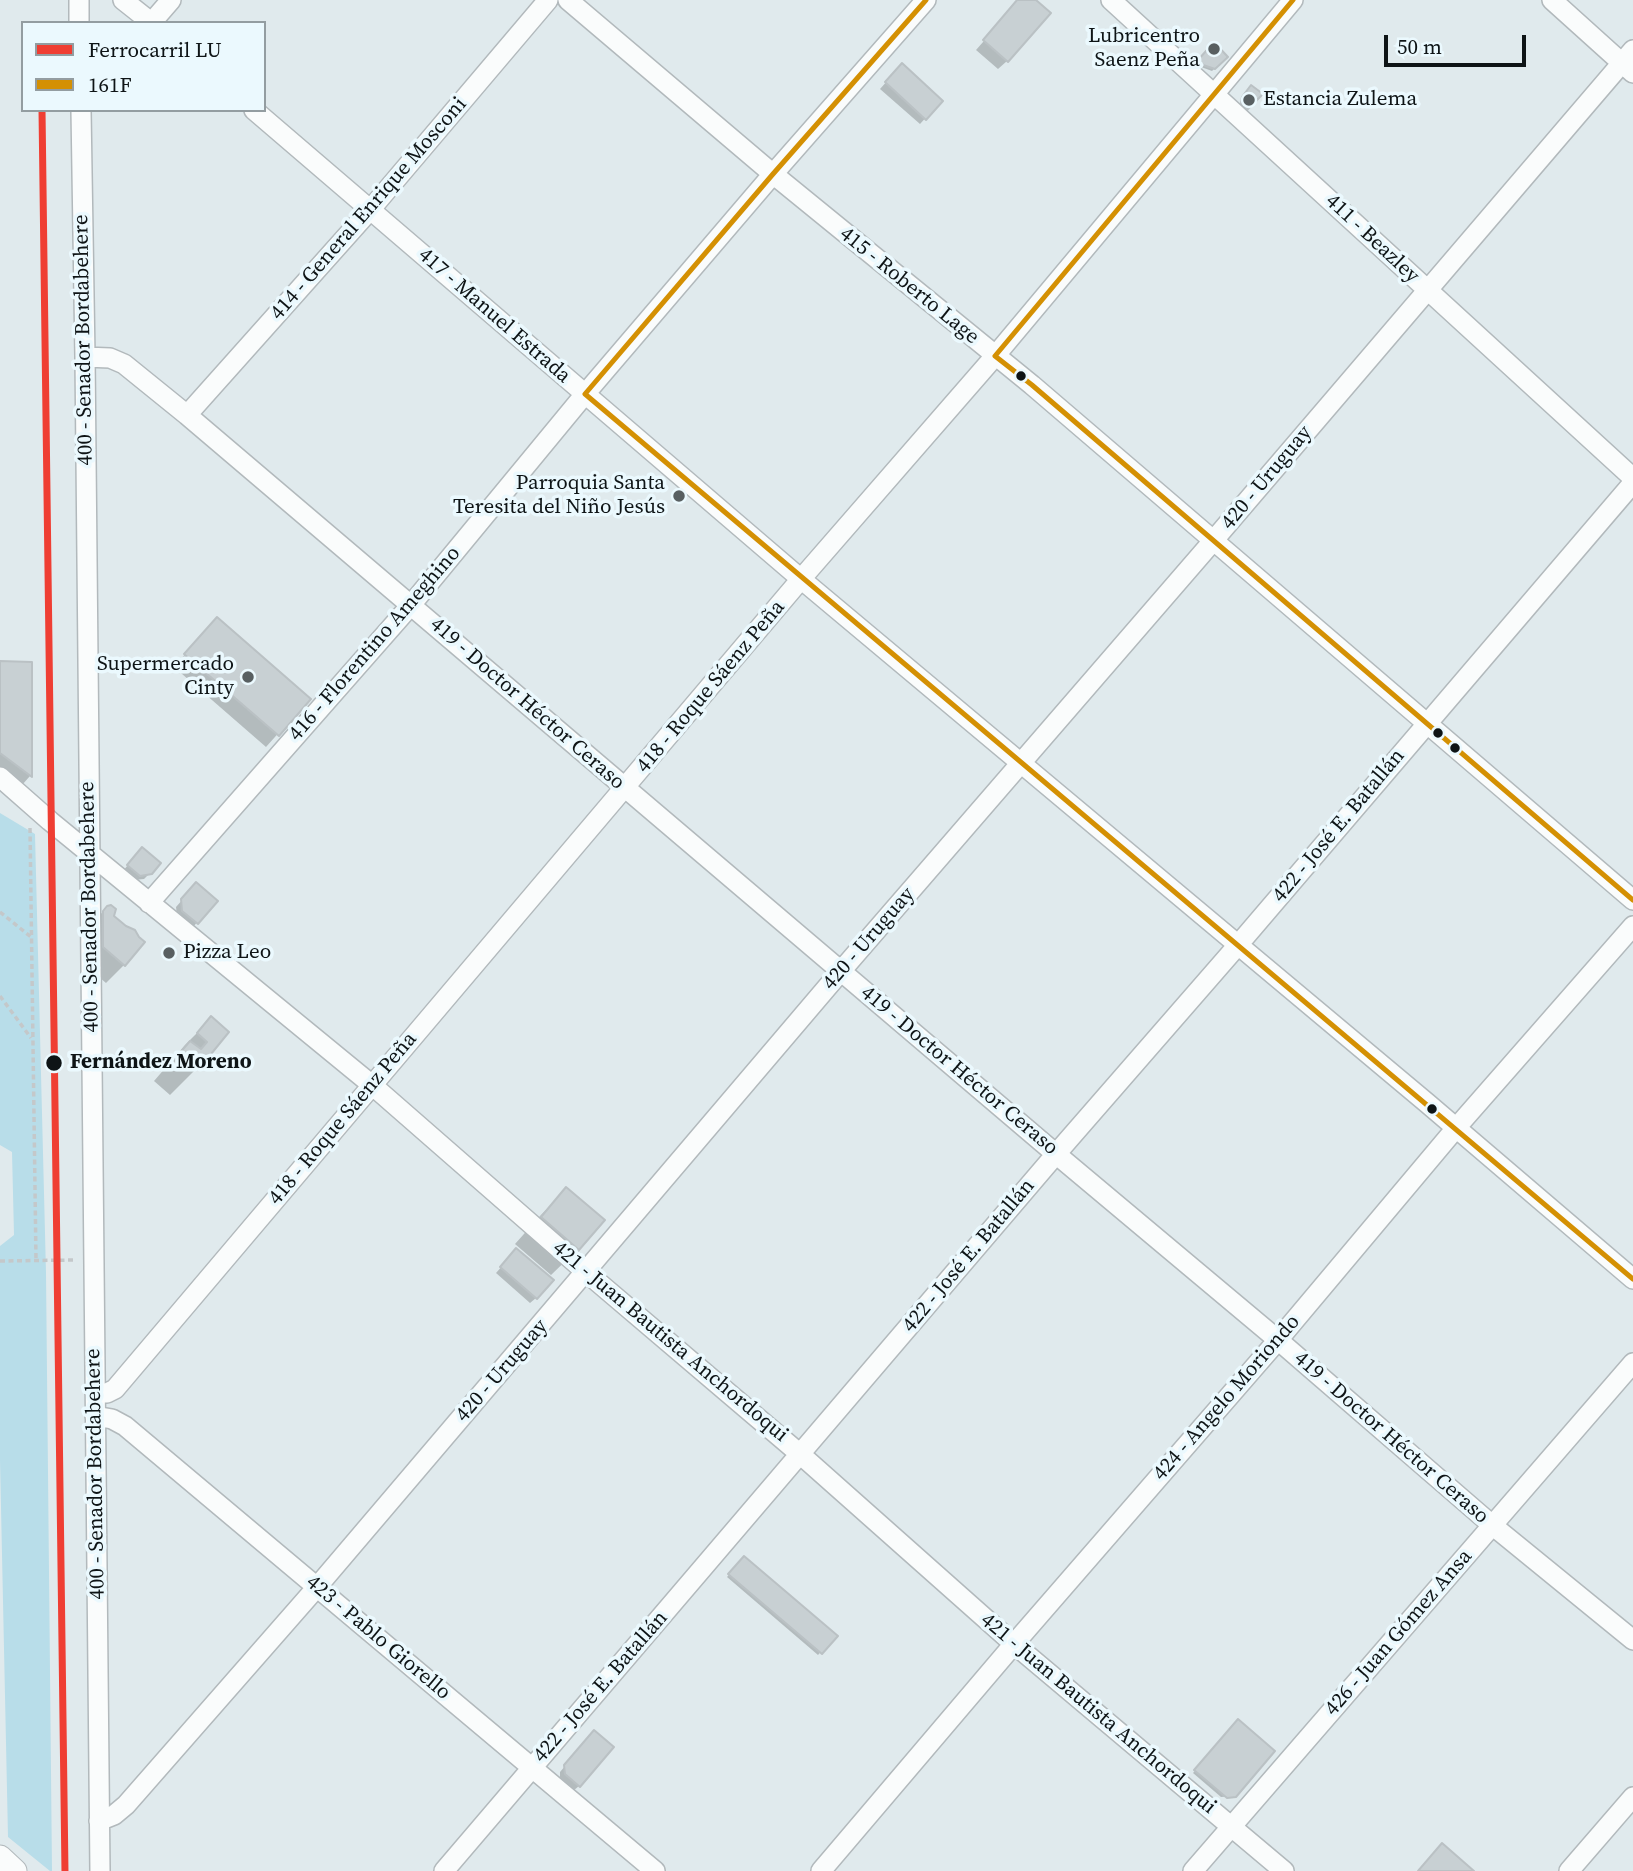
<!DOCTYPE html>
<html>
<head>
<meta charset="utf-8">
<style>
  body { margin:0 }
  #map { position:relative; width:1633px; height:1871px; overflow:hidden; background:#e0eaed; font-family:"Source Serif 4",serif }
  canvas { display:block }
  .legend { position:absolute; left:21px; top:21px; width:245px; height:91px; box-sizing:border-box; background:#ebf9fe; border:2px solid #939da1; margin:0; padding:9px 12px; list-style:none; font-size:21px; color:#0e1416 }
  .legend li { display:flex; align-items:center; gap:14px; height:35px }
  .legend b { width:35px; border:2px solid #939da1 }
  .scale { position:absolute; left:1384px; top:35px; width:142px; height:32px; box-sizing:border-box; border:4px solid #0e1416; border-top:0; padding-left:9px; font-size:21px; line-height:24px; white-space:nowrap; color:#0e1416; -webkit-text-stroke:5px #ebf9fe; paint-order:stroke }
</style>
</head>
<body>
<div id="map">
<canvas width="1633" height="1871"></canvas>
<ul class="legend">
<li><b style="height:9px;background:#ef3e33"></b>Ferrocarril LU</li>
<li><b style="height:9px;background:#d49003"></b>161F</li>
</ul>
<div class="scale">50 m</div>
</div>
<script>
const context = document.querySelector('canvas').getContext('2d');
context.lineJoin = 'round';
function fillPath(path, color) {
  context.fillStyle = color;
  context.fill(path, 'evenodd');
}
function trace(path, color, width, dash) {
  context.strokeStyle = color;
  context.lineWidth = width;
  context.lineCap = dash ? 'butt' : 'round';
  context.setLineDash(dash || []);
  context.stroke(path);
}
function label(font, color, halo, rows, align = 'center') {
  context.font = font + ' "Source Serif 4",serif';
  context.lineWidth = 7;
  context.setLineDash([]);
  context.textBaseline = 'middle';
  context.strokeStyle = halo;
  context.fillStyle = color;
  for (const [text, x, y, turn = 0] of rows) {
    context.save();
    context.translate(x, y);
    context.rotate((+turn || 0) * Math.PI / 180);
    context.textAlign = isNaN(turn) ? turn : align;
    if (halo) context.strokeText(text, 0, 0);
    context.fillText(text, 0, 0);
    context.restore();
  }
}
const green = new Path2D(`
  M0,813l35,21 11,439 6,598h-2l-42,-34 -8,-377v-214l14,-11 -2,-83 -12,-7z`);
const shadow = new Path2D(`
  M1020,0h13l-26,61 -9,8 -22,-19z
  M1214,44l12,13 -14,14 -11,-4 -4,-4z
  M896,71l45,30 -21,23 -40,-35z
  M205,631l104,68 -43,48 -92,-80z
  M0,663h31l-1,113 -8,9 -22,-17z
  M136,855l14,18 -6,6 -10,1 -11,-9z
  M191,890l25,12 -25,27 -14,-13 -1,-9z
  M106,909l6,7 12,49 -18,18 -20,-17 1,-39z
  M211,1019l16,13 -31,37 -26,26 -16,-14 31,-36z
  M566,1189l12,60 -27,26 -36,-31 25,-28z
  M511,1256l25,42 -6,5 -34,-30z
  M744,1558l91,78 -17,19 -91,-78z
  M1238,1722l-3,74 -14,1 -28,-24z
  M589,1738l-10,48 -6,5 -13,-12v-7z`);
const building = new Path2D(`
  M1017,0h19l15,13 -43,49 -25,-22z
  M1214,42l14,15 -13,12 -12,-4 -5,-5z
  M902,63l41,38 -17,19 -41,-38z
  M1251,85l12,9 -16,16 -6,-6 1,-7z
  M217,617l94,82 -32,37 -95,-82z
  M0,661l32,1v115l-32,-24z
  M142,847l19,16 -9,11 -12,2 -13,-11z
  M196,882l22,19 -20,23 -16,-13 -1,-12z
  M111,905l5,4 -2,7 12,10 9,4 4,7 6,5 -20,24 -22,-19v-36l4,-5z
  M211,1016l18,16 -31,38 -19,-16 11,-13 11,8 6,-7 -10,-9z
  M566,1187l39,33 -26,30 -38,-33z
  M516,1248l38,32 -17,19 -37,-32z
  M744,1556l94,80 -16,18 -94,-80z
  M1238,1719l37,32 -39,46 -9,1 -33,-28z
  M594,1730l20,17 -34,40 -15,-13 -1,-9z
  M1442,1843l32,28h-56z`);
const path = new Path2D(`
  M30,828l6,432
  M0,912l31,25
  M0,996l31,42
  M0,1261l75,-1`);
const minor = new Path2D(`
  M79,0v23
  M123,0l29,23
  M568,0l205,174 259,211 601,515
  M1111,0l522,478
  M1552,0l81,73
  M152,22l19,-22
  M81,110l4,247 15,1514
  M254,110l547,469 626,524 206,176
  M85,357l25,1 14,6 63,51 869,739 222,186 214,185 141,115
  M187,415l183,-205 178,-210
  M0,777l50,44 322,264 214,187 214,182 214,190 270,227
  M149,903l262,-298 174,-211 188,-220 153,-174
  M95,1393h12l8,-4 686,-810 194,-223 298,-356
  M95,1416l17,3 13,7 530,445
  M99,1821l15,-6 12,-10 191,-218 524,-616 372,-430 420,-491
  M444,1871l612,-717 182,-209 395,-462
  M821,1871l193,-227 264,-304 178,-212 177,-202
  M1193,1871l440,-508
  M1569,1871l64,-74`);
const tertiary = new Path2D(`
  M0,1857l15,14`);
const bus1 = new Path2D(`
  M926,0l-153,174 -188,220c347,297 700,588 1048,885
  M1293,0l-298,356 37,29 601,515`);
const rail1 = new Path2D(`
  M42,110l23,1761`);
const markers = [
  [1214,49,7,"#585f61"],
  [1249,100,7,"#585f61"],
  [1021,376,6,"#0e1416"],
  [679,496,7,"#585f61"],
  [248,677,7,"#585f61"],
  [1438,733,6,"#0e1416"],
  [1455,748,6,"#0e1416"],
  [169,953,7,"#585f61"],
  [54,1063,9,"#0e1416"],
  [1432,1109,6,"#0e1416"]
];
const poiNames = [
  ["Lubricentro",1200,37],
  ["Saenz Peña",1200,61],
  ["Estancia Zulema",1263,100,"left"],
  ["Parroquia Santa",665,484],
  ["Teresita del Niño Jesús",665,508],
  ["Supermercado",234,665],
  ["Cinty",234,689],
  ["Pizza Leo",183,953,"left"]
];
const streetNames = [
  ["414 - General Enrique Mosconi",369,209,-49],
  ["411 - Beazley",1372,239,43],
  ["415 - Roberto Lage",909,286,39],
  ["417 - Manuel Estrada",494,316,41],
  ["400 - Senador Bordabehere",84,340,-91],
  ["420 - Uruguay",1267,478,-50],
  ["416 - Florentino Ameghino",375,644,-49],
  ["418 - Roque Sáenz Peña",711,687,-50],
  ["419 - Doctor Héctor Ceraso",527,704,41],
  ["422 - José E. Batallán",1339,826,-50],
  ["400 - Senador Bordabehere",90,907,-91],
  ["420 - Uruguay",869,939,-49],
  ["419 - Doctor Héctor Ceraso",959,1071,40],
  ["418 - Roque Sáenz Peña",343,1119,-50],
  ["422 - José E. Batallán",969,1256,-50],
  ["421 - Juan Bautista Anchordoqui",670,1342,40],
  ["420 - Uruguay",502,1371,-49],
  ["424 - Angelo Moriondo",1227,1398,-49],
  ["419 - Doctor Héctor Ceraso",1391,1438,41],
  ["400 - Senador Bordabehere",96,1474,-91],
  ["426 - Juan Gómez Ansa",1399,1633,-49],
  ["423 - Pablo Giorello",378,1638,40],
  ["422 - José E. Batallán",601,1687,-49],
  ["421 - Juan Bautista Anchordoqui",1098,1714,40]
];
const stopNames = [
  ["Fernández Moreno",70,1063]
];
fillPath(green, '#b8dde9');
fillPath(shadow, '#0003');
fillPath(building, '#c8d0d3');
trace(building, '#bac1c4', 2);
trace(minor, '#b2b9bc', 22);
trace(tertiary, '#b2b9bc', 25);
trace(path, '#c4c8ca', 3.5, [5, 3.5]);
trace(minor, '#fafcfc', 19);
trace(tertiary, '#fafcfc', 23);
trace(bus1, '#d49003', 5);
trace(rail1, '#ef3e33', 7);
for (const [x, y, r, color] of markers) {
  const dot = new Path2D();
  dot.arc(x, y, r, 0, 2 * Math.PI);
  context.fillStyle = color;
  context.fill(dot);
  trace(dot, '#ebf9fe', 2.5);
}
label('21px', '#0e1416', '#ebf9fe', poiNames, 'right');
label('21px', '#0e1416', '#ebf9fe', streetNames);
label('bold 21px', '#0e1416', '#ebf9fe', stopNames, 'left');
</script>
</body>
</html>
